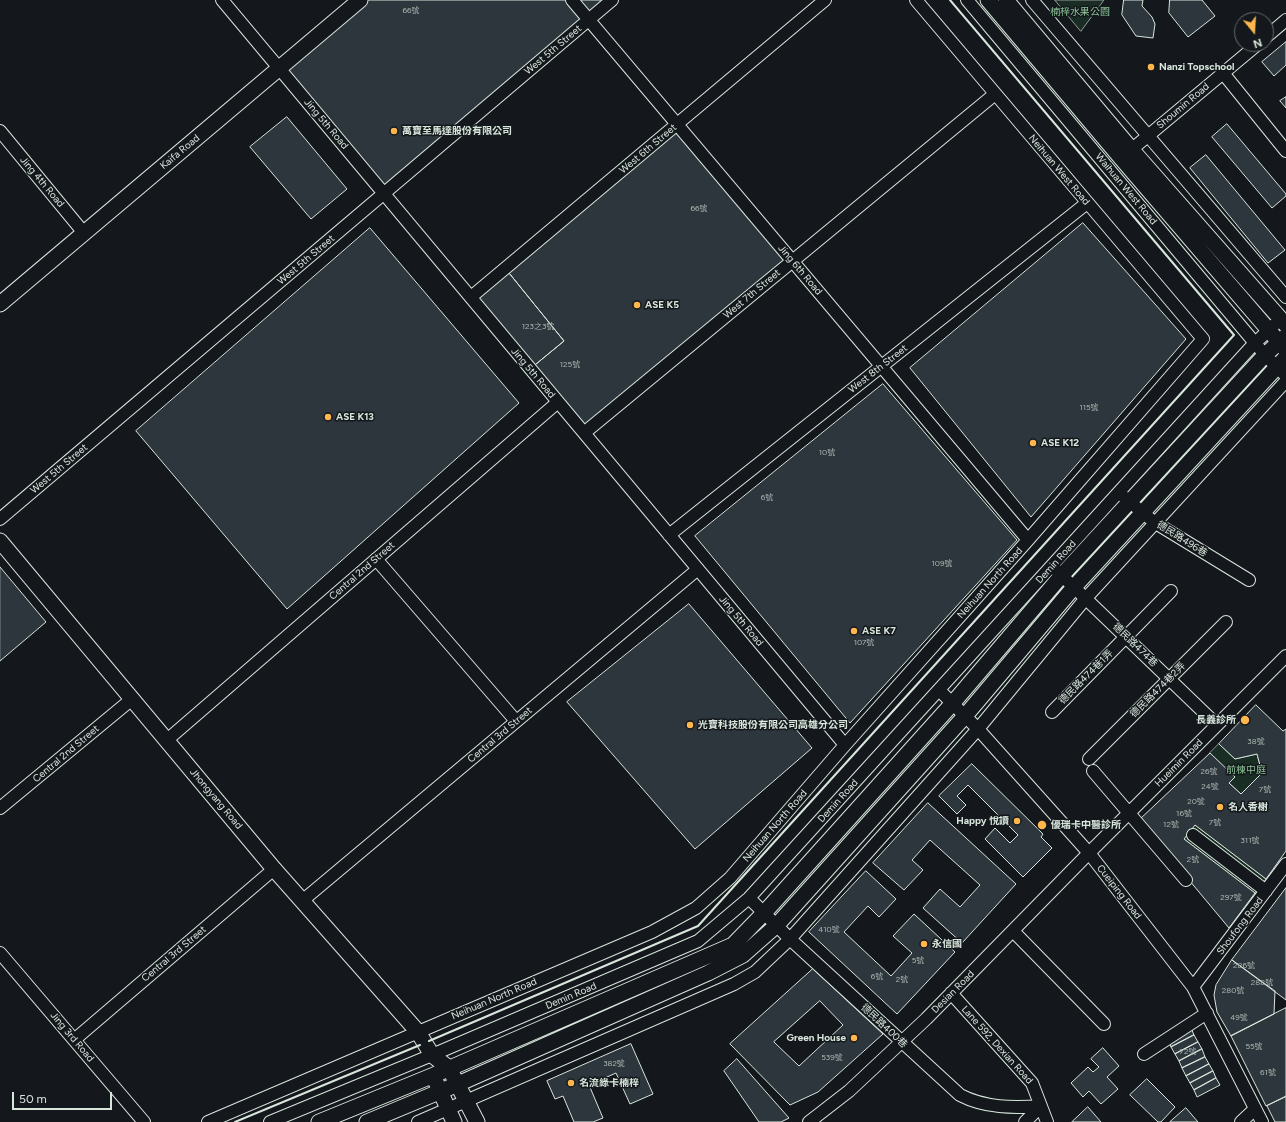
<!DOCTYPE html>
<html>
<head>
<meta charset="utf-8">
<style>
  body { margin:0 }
  #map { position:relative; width:1286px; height:1122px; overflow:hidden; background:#14181c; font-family:Figtree,sans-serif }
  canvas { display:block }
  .north { position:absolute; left:1234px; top:12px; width:40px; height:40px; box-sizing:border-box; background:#14181c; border:1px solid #626a69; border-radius:50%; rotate:162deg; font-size:11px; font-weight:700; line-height:16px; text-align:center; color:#d8e6dc }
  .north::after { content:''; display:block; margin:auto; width:14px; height:18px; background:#ffb74d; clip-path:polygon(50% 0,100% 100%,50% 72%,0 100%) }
  .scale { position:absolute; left:12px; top:1092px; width:100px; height:18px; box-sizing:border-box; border:2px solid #d8e6dc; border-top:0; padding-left:5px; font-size:12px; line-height:14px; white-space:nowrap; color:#d8e6dc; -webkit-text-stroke:3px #14181c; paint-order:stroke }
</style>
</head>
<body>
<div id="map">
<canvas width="1286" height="1122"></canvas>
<div class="north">N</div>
<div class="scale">50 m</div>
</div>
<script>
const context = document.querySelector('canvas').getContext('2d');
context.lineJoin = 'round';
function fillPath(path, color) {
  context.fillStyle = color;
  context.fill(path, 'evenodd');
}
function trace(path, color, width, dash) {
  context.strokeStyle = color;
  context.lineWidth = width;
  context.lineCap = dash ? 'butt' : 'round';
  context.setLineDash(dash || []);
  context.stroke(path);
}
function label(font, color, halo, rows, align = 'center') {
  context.font = font + ' Figtree,"Noto Sans TC",sans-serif';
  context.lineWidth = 3;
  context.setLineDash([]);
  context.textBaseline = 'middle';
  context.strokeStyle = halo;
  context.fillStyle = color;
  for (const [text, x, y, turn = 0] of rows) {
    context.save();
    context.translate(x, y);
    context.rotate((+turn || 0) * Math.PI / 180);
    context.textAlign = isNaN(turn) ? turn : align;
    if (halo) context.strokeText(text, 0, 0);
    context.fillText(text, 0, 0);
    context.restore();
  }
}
const green = new Path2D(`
  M1055,0h49l-23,31z
  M1219,744l16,15 22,-5 5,19 -21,21 -12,-11 5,-6 -24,-24z
  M1195,825l71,54 -11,14 -71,-54z`);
const building = new Path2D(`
  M360,0h212l17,19 -205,174 -105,-125z
  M572,0h40l-23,19z
  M1124,0h19l-1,6 10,11 3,7 -2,14 -17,-2 -14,-21z
  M1170,0h32l13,16 -27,21 -19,-24z
  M1286,42v23l-12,11 -12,-14z
  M1286,97v11l-6,-7z
  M287,117l60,72 -36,30 -61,-72z
  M677,124l116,137 -209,172 -54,-64 34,-28 -59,-73z
  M1227,124l59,70v2l-14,12 -60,-71z
  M1206,155l79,95 -17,13 -78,-95z
  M1083,223l103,116 -155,178 -121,-149z
  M370,228l149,175 -232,206 -151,-178z
  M505,268l59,73 -34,28 -59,-72z
  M883,384l134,156 -167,183 -155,-187z
  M0,567l46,55 -46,39z
  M689,604l123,144 -117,101 -128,-147z
  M1256,705l27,26 3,-2v122l-20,28 -71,-54 -11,14 71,54 -26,35 -90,-108 71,-67 25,24 -6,6 12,11 21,-21 -5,-19 -22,5 -16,-15z
  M972,764l71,70 -2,3 11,11 -29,29 -38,-38 10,-11 15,15 8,-8 -50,-50 -11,11 9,9 -9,9 -18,-18z
  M928,803l88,81 -54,59 -39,-35 17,-19 20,18 20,-22 -50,-45 -18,20 11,10 -19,20 -31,-27z
  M866,871l30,28 -17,18 -11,-11 -24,26 47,44 21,-23 -19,-17 21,-22 41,38 -58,62 -88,-82z
  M1286,888v112l-54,-40z
  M1232,960l43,31 -1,23 -43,22 -14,-24 -3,-17 2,-10z
  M813,969l70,65 -65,58 -28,13 -60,-61zM820,1001l23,24 -44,41 -25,-24z
  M1286,1008v88l-20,10 -35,-70z
  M1191,1028l3,7 -23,12 -3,-7z
  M1194,1035l4,7 -23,12 -4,-7z
  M1198,1042l4,7 -23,12 -4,-7z
  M631,1044l22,50 -23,10 -14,-31 -27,12 14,33 -10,4h-19l-11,-26 -8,3 -8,-18z
  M1103,1048l16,18 -12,11 11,12 -17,15 -12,-13 -6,6 -12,-14 17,-16 5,5 6,-5 -8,-8z
  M1202,1049l3,8 -23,11 -3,-7z
  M1205,1057l4,7 -23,12 -4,-8z
  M737,1059l52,59 -8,4h-22l-35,-51z
  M1209,1064l4,7 -23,12 -4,-7z
  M1213,1071l3,7 -22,12 -4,-7z
  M1216,1078l4,7 -23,12 -3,-7z
  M1147,1079l28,28 -14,15h-3l-28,-27z
  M1286,1097v25h-11l-8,-16z
  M1088,1107l13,15h-29z
  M1186,1108l12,14h-28z`);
const minor = new Path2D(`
  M222,0l623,745
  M572,0l456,540
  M967,0l298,355 21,21
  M1032,0l254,297
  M1266,37l20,-17
  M1223,73l63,78
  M0,131l84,102
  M1125,155l133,-111
  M471,297l354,-297
  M584,433l411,-339
  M1124,497l30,25 95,58
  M0,519l612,-519
  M669,535l418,-332
  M376,559l140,162
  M1055,569l162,156
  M939,690l39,39 111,124 104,134 69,135
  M1052,712l119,-121
  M167,740l391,-338
  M1089,759l137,-137
  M1093,771l93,109
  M0,808l132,-109
  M1193,835l73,56
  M749,898l41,41 170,156c25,13 53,13 81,11
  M302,901l396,-332
  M1013,931l91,93
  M0,953l144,169
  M1193,987l93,-123
  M951,993l81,90 15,39
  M74,1040l200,-171
  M1144,1054l63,-41
  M208,1122l444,-190 44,-24 34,-30 115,-133 183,-205 175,-201 -287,-339
  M270,1122l162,-67 266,-114 51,-43 503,-552 22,-21
  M418,1122l316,-138 21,-12 35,-33 188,-210 108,-131 200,-217
  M809,1122l40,-31 77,-72 163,-166 197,-197
  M1025,1122l16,-16
  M1241,1122l14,-13`);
const tertiary = new Path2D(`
  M988,0l133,158 164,191
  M1006,0l126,150 154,175
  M0,304l360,-304
  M0,541l274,328 144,163 14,23 17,13 28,54
  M436,1082l18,40
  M319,1122l115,-47 299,-130 31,-32 188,-209 110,-129 203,-220 21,-19
  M367,1122l91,-38 250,-111 35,-18 34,-30 188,-209 109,-129 212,-230`);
const wall = new Path2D(`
  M429,1041l269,-115 536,-591 -284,-335
  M235,1122l185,-77`);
const markers = [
  [1151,67,4,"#ffb74d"],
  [394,131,4,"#ffb74d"],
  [637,305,4,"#ffb74d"],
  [328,417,4,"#ffb74d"],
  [1033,443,4,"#ffb74d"],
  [854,631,4,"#ffb74d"],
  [1245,720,5,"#ffb74d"],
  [690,725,4,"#ffb74d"],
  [1220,807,4,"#ffb74d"],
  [1017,821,4,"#ffb74d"],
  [1042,825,5,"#ffb74d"],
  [924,944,4,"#ffb74d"],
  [854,1038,4,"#ffb74d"],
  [571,1083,4,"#ffb74d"]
];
const numberNames = [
  ["66號",411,11],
  ["66號",699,209],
  ["123之3號",538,327],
  ["125號",570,365],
  ["115號",1089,408],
  ["10號",827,453],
  ["6號",767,498],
  ["109號",942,564],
  ["107號",864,643],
  ["38號",1256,742],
  ["26號",1209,772],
  ["24號",1210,787],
  ["7號",1265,790],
  ["20號",1196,802],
  ["16號",1184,814],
  ["7號",1215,823],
  ["12號",1171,825],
  ["311號",1250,841],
  ["2號",1193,860],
  ["297號",1231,898],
  ["410號",829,930],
  ["5號",918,961],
  ["286號",1244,966],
  ["6號",877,977],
  ["2號",902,980],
  ["288號",1262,983],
  ["280號",1233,991],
  ["49號",1239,1018],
  ["55號",1254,1047],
  ["72號",1188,1052],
  ["539號",832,1058],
  ["382號",614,1064],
  ["61號",1268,1073]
];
const parkNames = [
  ["楠梓水果公園",1080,12],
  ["前棟中庭",1246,770]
];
const streetNames = [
  ["West 5th Street",553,50,-40],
  ["Shoumin Road",1183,106,-40],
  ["Jing 5th Road",326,124,50],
  ["West 6th Street",648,149,-40],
  ["Kaifa Road",180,152,-40],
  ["Neihuan West Road",1059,170,50],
  ["Jing 4th Road",42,182,50],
  ["Waihuan West Road",1126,189,50],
  ["West 5th Street",306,260,-40],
  ["Jing 6th Road",800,270,50],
  ["West 7th Street",752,294,-40],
  ["West 8th Street",878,369,-38],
  ["Jing 5th Road",533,373,50],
  ["West 5th Street",59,469,-40],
  ["德民路496巷",1182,539,32],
  ["Demin Road",1056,562,-48],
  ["Central 2nd Street",362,571,-41],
  ["Neihuan North Road",990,583,-48],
  ["Jing 5th Road",741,621,50],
  ["德民路474巷",1135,645,44],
  ["德民路474巷1弄",1086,677,-45],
  ["德民路474巷2弄",1158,690,-45],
  ["Central 3rd Street",500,735,-40],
  ["Central 2nd Street",66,754,-40],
  ["Hueimin Road",1179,763,-45],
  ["Jhongyang Road",216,799,50],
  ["Demin Road",838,801,-48],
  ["Neihuan North Road",775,826,-49],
  ["Cueiping Road",1119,892,52],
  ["Shoufong Road",1240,926,-53],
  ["Central 3rd Street",174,954,-40],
  ["Desian Road",953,992,-45],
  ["Demin Road",571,996,-23],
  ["Neihuan North Road",494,999,-23],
  ["德民路400巷",884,1026,43],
  ["Jing 3rd Road",72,1037,50],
  ["Lane 592, Dexian Road",997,1045,48]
];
const poiNames = [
  ["Nanzi Topschool",1159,67],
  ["萬寶至馬達股份有限公司",402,131],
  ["ASE K5",645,305],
  ["ASE K13",336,417],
  ["ASE K12",1041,443],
  ["ASE K7",862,631],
  ["長義診所",1236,720,"right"],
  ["光寶科技股份有限公司高雄分公司",698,725],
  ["名人香榭",1228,807],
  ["Happy 悅讀",1009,821,"right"],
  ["優瑞卡中醫診所",1051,825],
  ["永信國",932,944],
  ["Green House",846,1038,"right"],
  ["名流綠卡楠梓",579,1083]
];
fillPath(green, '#1a2d24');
trace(green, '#939e99', 1);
fillPath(building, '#2c363c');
trace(building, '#d8e6dc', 1);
trace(minor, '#d8e6dc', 14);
trace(tertiary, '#d8e6dc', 17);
trace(minor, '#14181c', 12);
trace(tertiary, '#14181c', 15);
trace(wall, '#d8e6dc', 2);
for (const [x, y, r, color] of markers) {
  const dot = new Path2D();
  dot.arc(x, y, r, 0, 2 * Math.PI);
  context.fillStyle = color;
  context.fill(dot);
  trace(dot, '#14181c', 1.5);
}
label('8px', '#adbab4', null, numberNames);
label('10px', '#8ac095', '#14181c', parkNames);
label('10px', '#d8e6dc', '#14181c', streetNames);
label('bold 10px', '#d8e6dc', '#14181c', poiNames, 'left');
</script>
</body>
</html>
